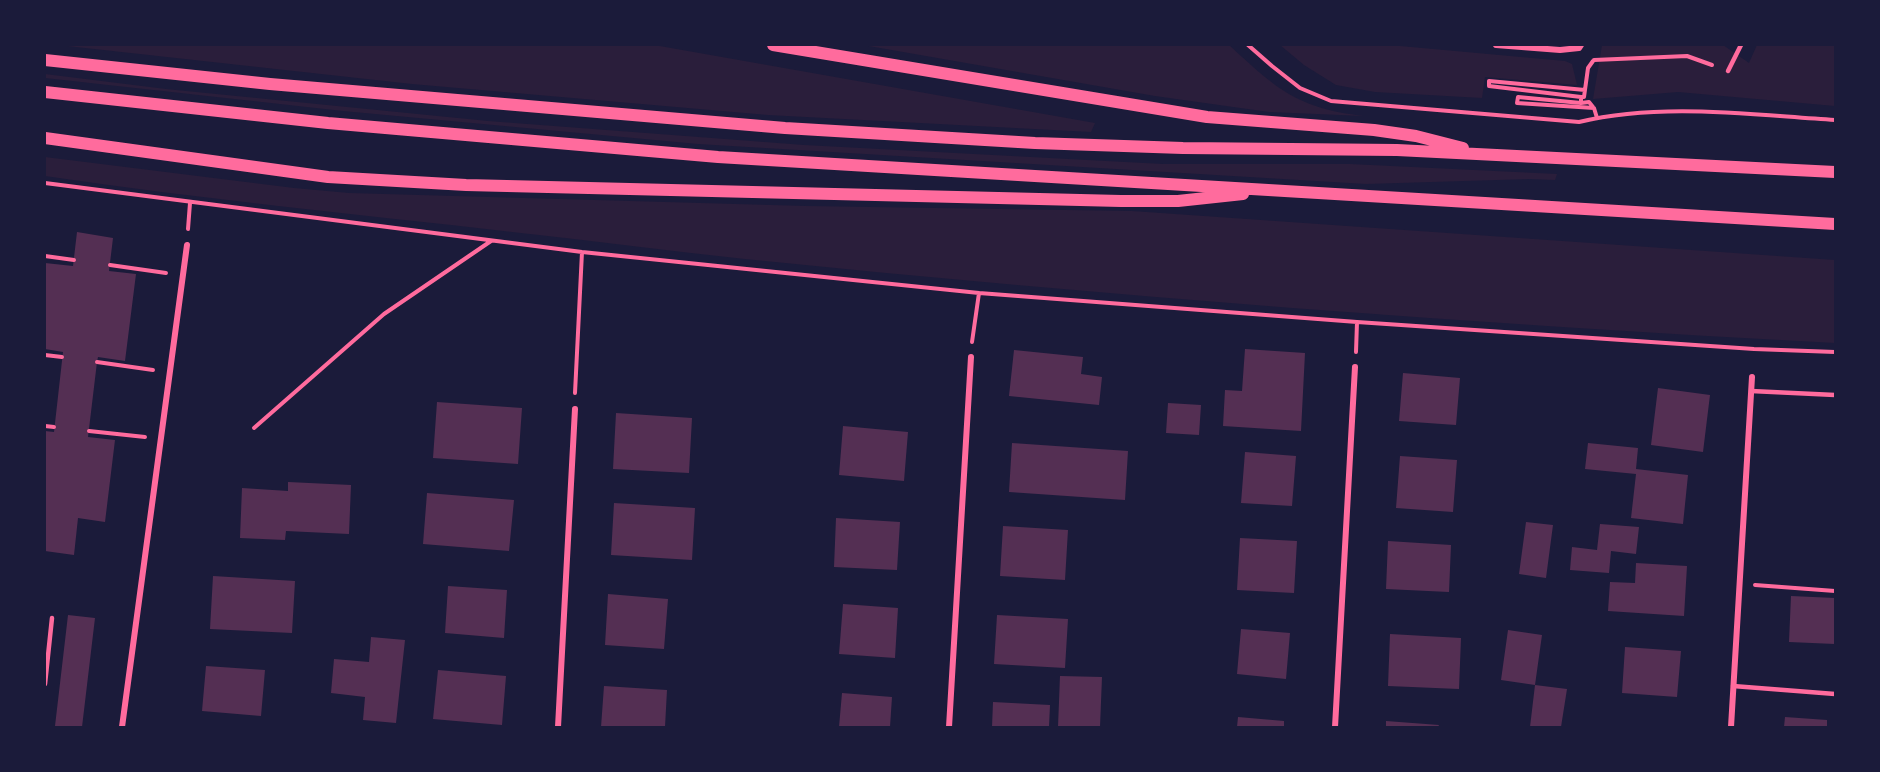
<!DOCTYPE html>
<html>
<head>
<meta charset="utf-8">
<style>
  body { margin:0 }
  #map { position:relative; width:1880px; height:772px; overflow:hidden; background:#1b1b3a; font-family:Inter,sans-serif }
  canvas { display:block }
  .frame { position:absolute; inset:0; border:46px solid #1b1b3a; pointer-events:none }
</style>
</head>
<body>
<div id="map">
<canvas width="1880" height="772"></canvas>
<div class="frame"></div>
</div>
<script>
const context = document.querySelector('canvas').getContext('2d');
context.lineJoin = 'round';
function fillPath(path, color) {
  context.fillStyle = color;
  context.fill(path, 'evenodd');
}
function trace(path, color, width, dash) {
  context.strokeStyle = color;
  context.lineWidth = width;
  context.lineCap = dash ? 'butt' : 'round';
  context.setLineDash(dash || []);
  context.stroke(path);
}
const green = new Path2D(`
  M58,45h596l441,78 -4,9 -323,-17 -356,-31z
  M863,45h366c48,44 67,63 135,71l-95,-4 -114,-16z
  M1280,45h109l176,16 7,3 5,21 -92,-8 -3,21 -107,-6 -39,-7 -32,-20z
  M1602,45h121l26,18 8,-18h78v61l-157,-14 -85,7z
  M45,74l121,15 322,32 316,24 359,19h187l207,10 -2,6 -25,-1 -164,5 -668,-40 -355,-33 -298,-33z
  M45,157l249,31 55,5 457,13 326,5 703,49v83c-364,-19 -728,-47 -1090,-84 -78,-8 -156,-19 -233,-27 -156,-18 -312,-33 -467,-56z`);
const building = new Path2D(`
  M77,232l36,6 -4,33 27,3 -11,87 -27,-4 -1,5 -9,75 27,3 -10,82 -27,-4 -4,37 -29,-4v-120l9,1 9,-80 -18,-3v-86l28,3z
  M1245,349l60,4 -4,78 -78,-5 2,-36 17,1z
  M1014,350l69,7 -2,17 21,3 -3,28 -90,-9z
  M1403,373l57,5 -4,47 -57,-4z
  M1658,388l52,7 -7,57 -52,-7z
  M437,402l85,6 -4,56 -85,-6z
  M1168,403l33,2 -2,30 -33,-2z
  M616,413l76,5 -3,55 -76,-4z
  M843,426l65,6 -4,49 -65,-6z
  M1012,443l116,8 -3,49 -116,-8z
  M1588,443l50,5 -2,21 52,6 -5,49 -52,-6 5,-44 -51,-5z
  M1245,452l51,4 -4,50 -51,-3z
  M1400,456l57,4 -4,52 -57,-4z
  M288,482l63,3 -2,49 -63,-3 -1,9 -45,-2 2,-50 46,3z
  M427,493l87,7 -5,51 -86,-7z
  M614,503l81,5 -3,52 -81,-5z
  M836,518l64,4 -3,48 -63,-3z
  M1526,522l27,3 -7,53 -27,-4z
  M1600,524l39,3 -3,27 -25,-3 -2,22 -39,-3 2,-23 25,3z
  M1003,526l65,4 -3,50 -65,-4z
  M1240,538l57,3 -3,52 -57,-3z
  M1388,541l63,4 -2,47 -63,-3z
  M1636,563l51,3 -3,50 -76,-5 2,-29 25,1z
  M213,576l82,5 -3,52 -82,-4z
  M448,586l59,4 -3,48 -59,-5z
  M608,594l60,5 -4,50 -59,-4z
  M1791,596l44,2v46l-46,-2z
  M843,604l55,4 -3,50 -56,-4z
  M68,615l27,3 -13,109 -27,-1z
  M997,615l71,4 -3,49 -71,-4z
  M1241,629l49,4 -4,46 -49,-5z
  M1508,630l34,5 -7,50 32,4 -6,38h-31l5,-42 -34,-5z
  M1390,634l71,4 -2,51 -71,-3z
  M371,637l34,3 -9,83 -33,-3 2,-23 -34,-4 3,-34 35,3z
  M1625,647l56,4 -4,46 -55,-4z
  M206,666l59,4 -4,46 -59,-5z
  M438,670l68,6 -4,49 -69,-6z
  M1060,676l42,1 -2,50h-42z
  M604,686l63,4 -2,37h-64z
  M842,693l50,4 -2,30h-51z
  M993,702l57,3 -1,22h-57z
  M1238,717l46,4v6h-47z
  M1785,717l42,3v7h-43z
  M1386,721l53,4 -1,2h-52z`);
const path = new Path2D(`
  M1248,45l24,21 28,22 31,13 248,21c83,-20 172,-7 256,-2
  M1594,60l93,-4 25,9
  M1585,90l-96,-9v5l92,11v6l-63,-6 -1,6 77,5 3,10
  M1581,97h3l4,-29 5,-7
  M1581,103l8,-1 4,5
  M45,183l537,69 397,41 378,29 397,27 81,3
  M188,229l2,-26
  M45,256l29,4
  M110,265l56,8
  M972,342l7,-49
  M1356,352l1,-30
  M45,355l17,2
  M97,362l56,8
  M575,393l7,-141
  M45,426l9,1
  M254,428l130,-114 107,-73
  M89,431l56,6
  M1755,585l80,6`);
const service = new Path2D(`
  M1728,71l13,-26
  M1751,391l84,4
  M45,684l7,-66
  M1733,686l102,8`);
const minor = new Path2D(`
  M1496,45l64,5 19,-2 2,-3
  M122,727l65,-482
  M558,727l17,-318
  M949,727l22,-370
  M1335,727l20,-360
  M1731,727l21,-350`);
const secondary = new Path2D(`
  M773,45l434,72 167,13 42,6 47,12
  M45,60l225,24 515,44 250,15 148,5 214,2 438,22
  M45,92l283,31 390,34 1117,67
  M45,138l283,39 138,8 655,16h57l65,-7`);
fillPath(green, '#2a1e3b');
fillPath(building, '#542f53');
trace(path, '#ff6b9d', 4);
trace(service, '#ff6b9d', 4.5);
trace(minor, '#ff6b9d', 6);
trace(secondary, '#ff6b9d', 12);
</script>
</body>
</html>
